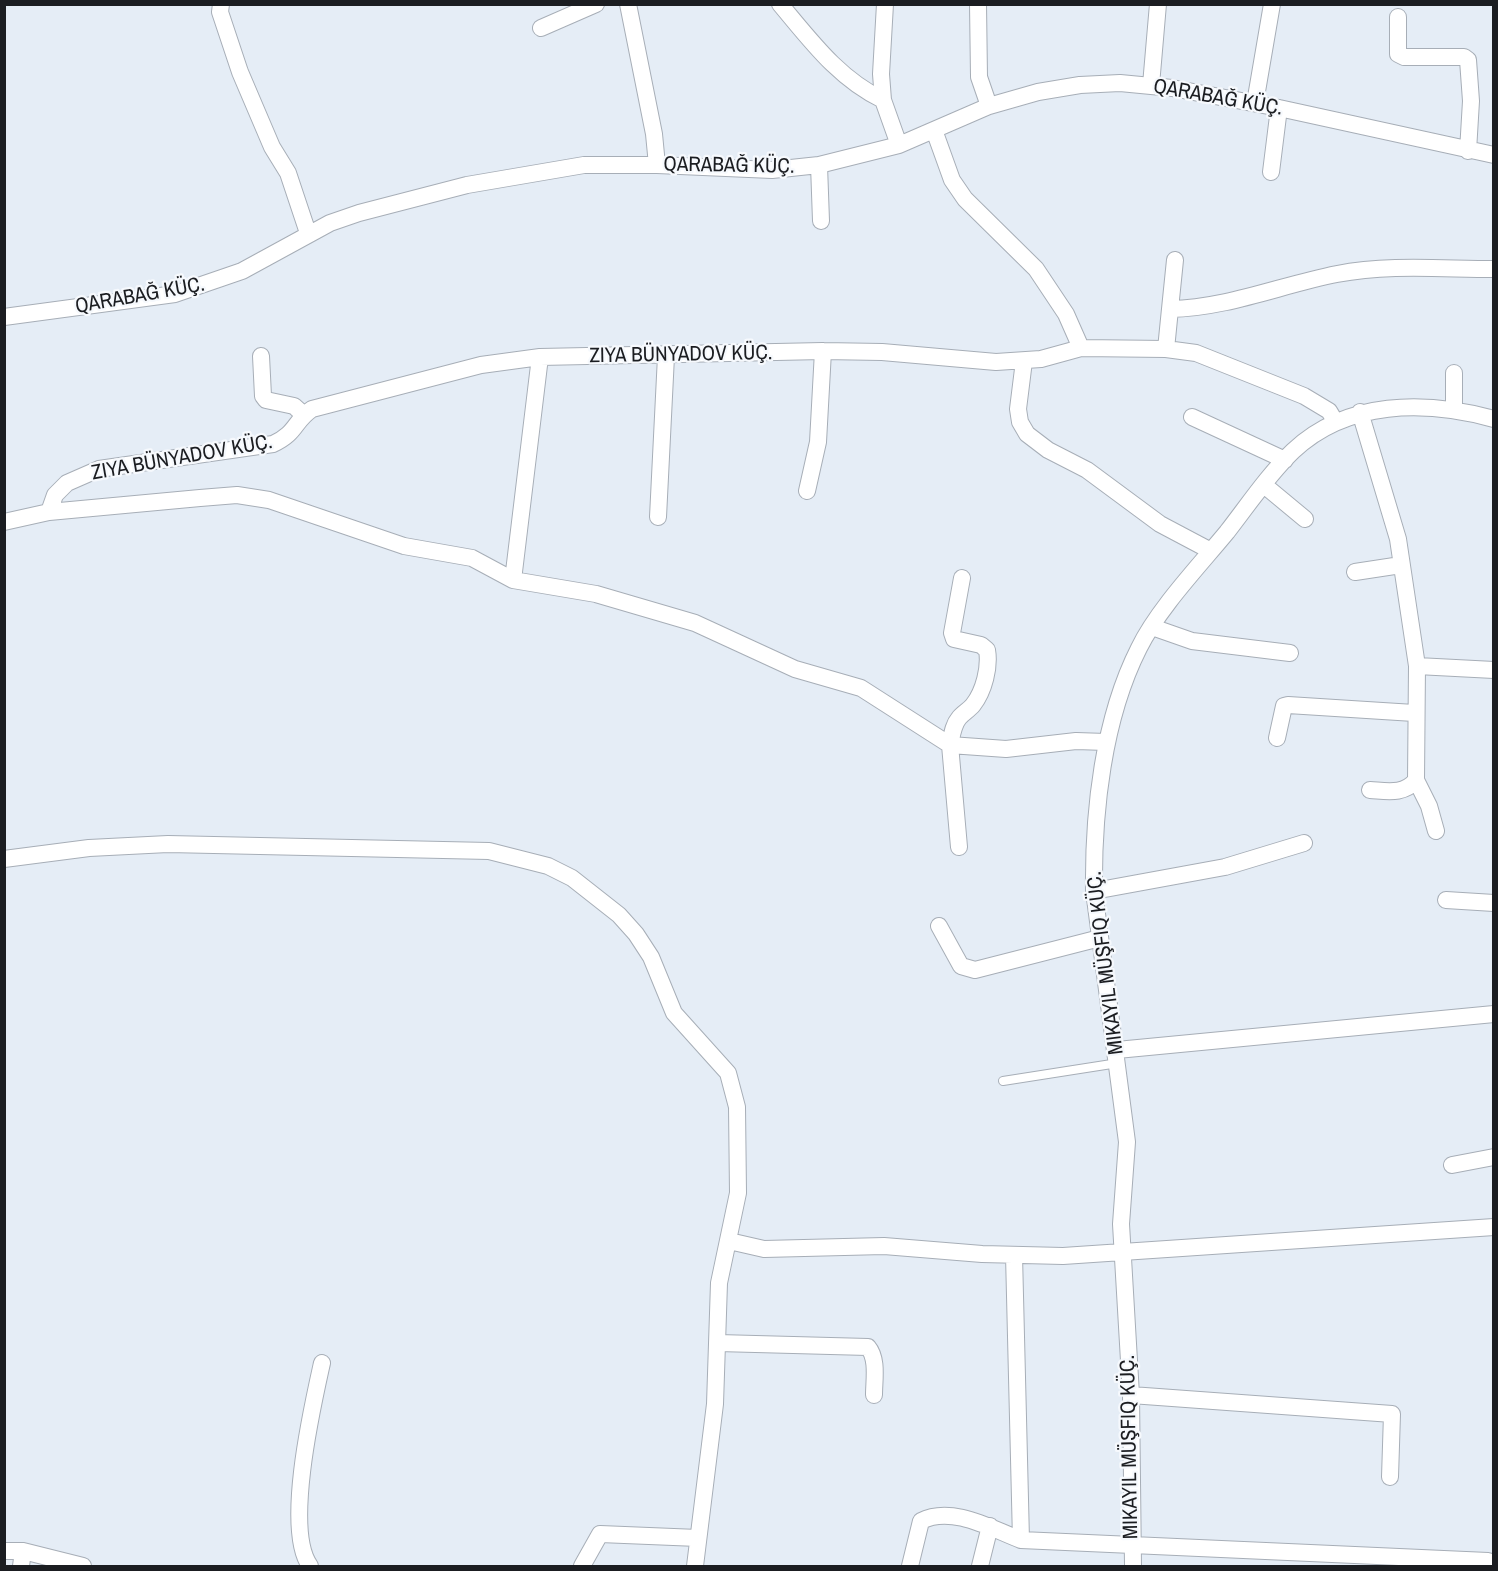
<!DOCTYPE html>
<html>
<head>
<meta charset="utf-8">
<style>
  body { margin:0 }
  #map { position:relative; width:1498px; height:1571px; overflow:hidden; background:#e5edf6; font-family:"Archivo Narrow",sans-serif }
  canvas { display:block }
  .frame { position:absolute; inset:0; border:6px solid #1b1d21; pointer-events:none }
</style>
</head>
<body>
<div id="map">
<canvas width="1498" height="1571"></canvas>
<div class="frame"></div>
</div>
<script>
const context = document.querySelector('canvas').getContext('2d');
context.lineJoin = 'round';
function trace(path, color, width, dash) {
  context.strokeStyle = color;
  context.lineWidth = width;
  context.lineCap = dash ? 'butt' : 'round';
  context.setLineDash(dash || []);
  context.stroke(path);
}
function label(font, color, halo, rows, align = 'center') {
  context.font = font + ' "Archivo Narrow",sans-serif';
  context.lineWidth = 4.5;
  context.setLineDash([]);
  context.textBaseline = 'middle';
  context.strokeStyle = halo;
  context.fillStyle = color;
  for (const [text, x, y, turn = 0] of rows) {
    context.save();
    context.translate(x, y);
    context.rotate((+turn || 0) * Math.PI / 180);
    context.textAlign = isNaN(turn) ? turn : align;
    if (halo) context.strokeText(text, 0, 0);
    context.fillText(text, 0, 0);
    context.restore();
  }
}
const service = new Path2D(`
  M1003,1081l115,-18`);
const minor = new Path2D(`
  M221,4l-1,8 20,60 32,75 16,26 20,60
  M628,4l26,130 3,31
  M780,4c31,37 59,75 103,96
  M885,4l-4,70 2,26 16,45
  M978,4l1,73 10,29
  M1398,17v37l6,3h60l4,3 3,41 -3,50
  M541,28l55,-24
  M1151,85l7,-81
  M1255,103l17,-99
  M934,130l18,50 13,19 71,70 30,45 15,34
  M819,165l2,56
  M1271,172l8,-64
  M1170,309l5,-49
  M4,317l171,-23 67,-23 88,-48 29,-10 108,-28 117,-20h73l115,5 47,-5 80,-20 90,-39 49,-14 42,-7 40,-2 52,5 107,20 215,47
  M1166,349l4,-40c57,-1 111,-24 167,-35 51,-10 105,-5 157,-5
  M261,356l2,40 3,4 28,6 10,9
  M1024,361l-6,48 2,13 7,12 21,16 39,20 73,54 51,27
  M1454,410v-37
  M1360,412l38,127 19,127 -1,114 13,26 7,25
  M1192,417l93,43
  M1264,485l41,34
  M807,491l11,-49 5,-91
  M49,512l6,-17 12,-12 32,-14 174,-25c24,-11 21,-23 39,-35l169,-44 59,-8 283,-6 59,1 114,10 45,-3 40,-11 85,1 30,4 108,43 25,15 6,10
  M658,517l8,-161
  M4,522l45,-10 151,-14 37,-3 32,5 135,46 68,12 41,22 83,14 99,29 100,46 66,19 89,57 56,4 70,-8 30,1
  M1355,572l46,-7
  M513,580l27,-223
  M1152,627l40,14 98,12
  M1417,666l77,4
  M1277,738l7,-32 4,-1 126,8
  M1370,790c17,1 34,5 46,-10
  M959,847l-9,-102c2,-10 3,-20 9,-27 4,-5 10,-8 14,-13 11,-14 17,-38 14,-55l-6,-5 -27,-6 -2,-6 10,-55
  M4,859l85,-11 79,-4 321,7 59,15 24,12 47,37 17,19 15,23 23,56 54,60 9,34 1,86 -19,90 -4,121 -20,162
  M1094,891l131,-24 79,-24
  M1446,900l48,3
  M939,926l22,40 14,4 125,-32
  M1117,1050l377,-36
  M1452,1165l42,-8
  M729,1241l35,8 120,-3 98,8 81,2 431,-29
  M1014,1255l7,285
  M718,1343l150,4c10,12 6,33 6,48
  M1131,1395l261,19 -2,63
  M4,1551h19l60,15
  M21,1566l2,-15
  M310,1566c-26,-36 2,-158 12,-203
  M582,1566l18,-32 98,4
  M910,1566l11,-45c31,-16 71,8 100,19l467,21
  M980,1566l10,-40
  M1133,1566l-2,-171 -10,-171 6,-82 -33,-251c-1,-79 9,-172 45,-243 19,-39 60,-82 88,-116 21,-27 41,-57 66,-81 54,-51 132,-51 201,-32`);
const streetNames = [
  ["QARABAĞ KÜÇ.",1218,98,10],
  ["QARABAĞ KÜÇ.",729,166,1],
  ["QARABAĞ KÜÇ.",140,296,-10],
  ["ZIYA BÜNYADOV KÜÇ.",681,355,-1],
  ["ZIYA BÜNYADOV KÜÇ.",182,458,-10],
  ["MIKAYIL MÜŞFIQ KÜÇ.",1106,963,-97],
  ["MIKAYIL MÜŞFIQ KÜÇ.",1130,1447,-91]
];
trace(service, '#a7aeb7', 10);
trace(minor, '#a7aeb7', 18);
trace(service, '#fff', 8);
trace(minor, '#fff', 16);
label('21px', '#1b1d21', '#f6f9fd', streetNames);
</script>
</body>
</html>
